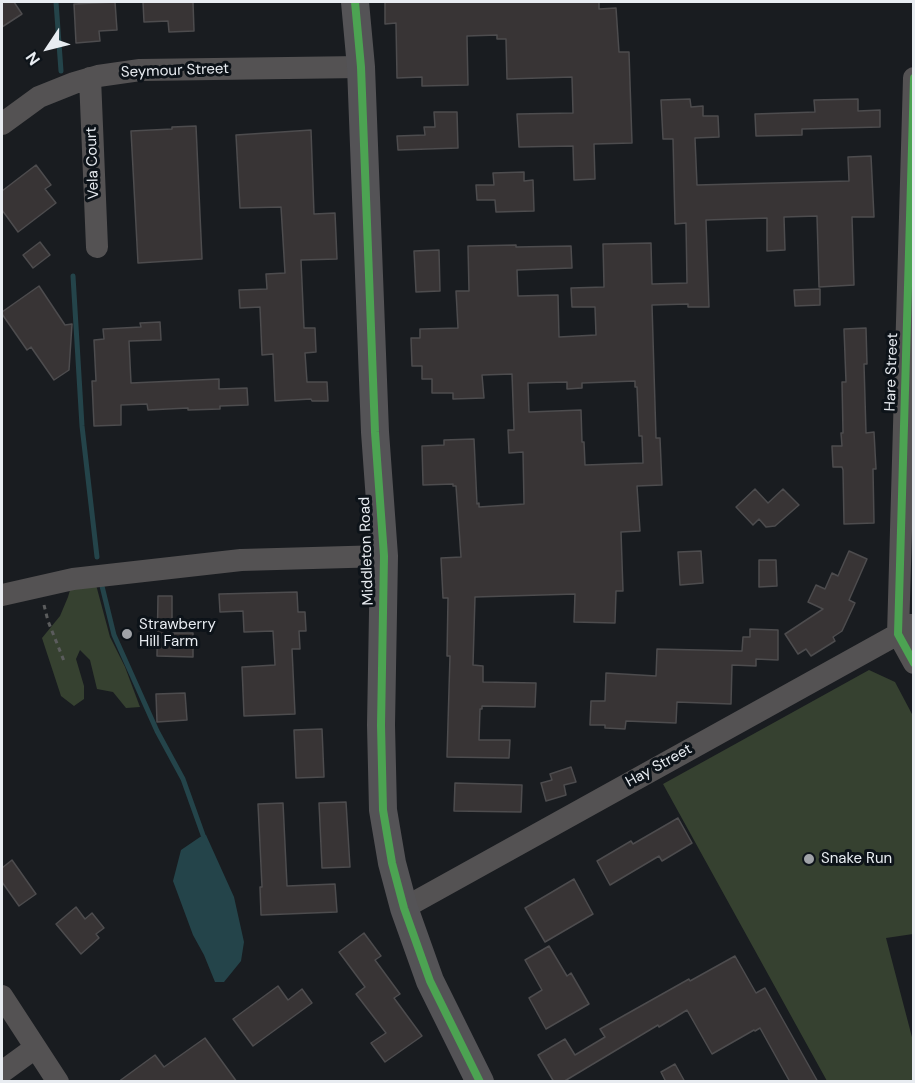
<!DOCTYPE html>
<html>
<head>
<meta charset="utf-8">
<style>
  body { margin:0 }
  #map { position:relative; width:915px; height:1083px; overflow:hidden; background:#191c20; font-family:"DM Sans",sans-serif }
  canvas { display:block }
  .frame { position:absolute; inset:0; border:3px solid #e8ecf1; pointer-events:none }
  .north { position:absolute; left:18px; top:18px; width:60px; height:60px; -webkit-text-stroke:4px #0d1319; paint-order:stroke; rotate:235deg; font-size:16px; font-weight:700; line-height:24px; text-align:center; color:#e8ecf1 }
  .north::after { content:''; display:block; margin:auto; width:21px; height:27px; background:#e8ecf1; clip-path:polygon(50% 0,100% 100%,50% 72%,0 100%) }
</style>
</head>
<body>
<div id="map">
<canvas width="915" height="1083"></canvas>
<div class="frame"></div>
<div class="north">N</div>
</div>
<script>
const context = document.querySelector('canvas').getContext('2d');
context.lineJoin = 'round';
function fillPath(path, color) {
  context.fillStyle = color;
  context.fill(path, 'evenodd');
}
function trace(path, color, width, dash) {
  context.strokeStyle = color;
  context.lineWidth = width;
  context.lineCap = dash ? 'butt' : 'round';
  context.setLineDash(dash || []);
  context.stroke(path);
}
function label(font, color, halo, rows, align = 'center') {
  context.font = font + ' "DM Sans",sans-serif';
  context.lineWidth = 6;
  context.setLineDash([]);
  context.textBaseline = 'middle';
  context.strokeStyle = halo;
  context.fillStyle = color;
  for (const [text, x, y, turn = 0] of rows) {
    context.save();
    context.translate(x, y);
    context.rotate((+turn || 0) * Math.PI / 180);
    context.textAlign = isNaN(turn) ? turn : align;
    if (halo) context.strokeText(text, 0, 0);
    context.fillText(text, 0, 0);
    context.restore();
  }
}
const green = new Path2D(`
  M95,581l15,56 15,30 15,40 -14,1 -13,-16 -16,-3 -7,-29 -10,-10 -4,9 8,27v13l-10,7 -13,-10 -19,-58 18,-22 8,-19 4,-14z
  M869,670l26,12 18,34v218l-27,4 27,103v40h-86l-164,-297z`);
const water = new Path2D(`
  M203,835h3l28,62 10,45 -3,19 -17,21h-9l-11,-27 -11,-20 -20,-54 8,-31z`);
const stream = new Path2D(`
  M56,2l5,69
  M73,276l9,150 15,131
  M102,586l12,49 43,96 26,48 20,56`);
const building = new Path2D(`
  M2,2h12l8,12 -20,13z
  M115,2l2,28 -18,1 1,10 -24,2 -2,-39z
  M143,2h50l1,29 -25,1 -1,-11 -24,1z
  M385,2h214v7l17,-1 3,44h10l3,91 -38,1 1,35 -21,1 -1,-34 -54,1 -2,-33 56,-1 -1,-36 -65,2 -1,-40h-9v-4l-30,1 1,49 -46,1v-9l-25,1 -1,-55 -11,1z
  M690,99l1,8 12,-1v10h15l1,21 -24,1 2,47 152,-4 -1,-24 23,-1 3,61h-22l2,68 -35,2 -2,-71 -33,1 1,33 -18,1v-33l-61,2 3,87h-21v-3l-36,1 4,133h4l2,47 -25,1 3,45 -19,1 2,59h-7l-1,32 -41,-1 1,-28 -100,3 -2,68 10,1v16l53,1 -1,24 -53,-1v3h-2l-1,31h31l-1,18 -62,-1 3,-101h-3l1,-58h-5l-2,-40 20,-1 -5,-71h-3v-2l-30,1 -1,-39 22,-1v-5l30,-1 3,65 2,-1v4l45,-3 -1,-52 -14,1 -1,-23h6l-2,-56 -30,1 2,23 -31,1v-6h-21v-14h-10v-13h-10l-1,-28h9v-9l38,-1 -2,-37h13l-1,-45 48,-1v2l55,-1 1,22 -55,2 1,26 40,-1 1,42 37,-2 -1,-28h-23l-1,-19 33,-1 -1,-43 48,-1 1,41 35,-1 -1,-60 -11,1 -2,-85h-10l-2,-39zM635,381v6h2l2,49h3l1,27 -58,2 -1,-23h-2l-1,-32 -52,2 -1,-29 39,-1v7l15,-1v-5z
  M858,99v12l22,-1v17l-78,2v6l-46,1 -1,-22 60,-2 -1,-12z
  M434,112h23l1,36 -60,2 -1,-14 28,-1 -1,-8h11z
  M196,126l6,133 -64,4 -7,-132 41,-2v-2z
  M311,130l3,84 21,-1 2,46 -36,1 3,68h11l1,24 -11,1 2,29h20l1,19h-16l-1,-2 -36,2 -2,-47 -11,1 -2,-48 -20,1 -1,-18 28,-1 -1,-15 19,-1 -4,-66 -41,1 -4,-73z
  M36,165l15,20 -6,4 11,14 -38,29 -16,-22v-19z
  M524,172v9l9,-1 1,31 -38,1 -1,-12h-18l-1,-15h18l-1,-12z
  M40,242l10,13 -17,13 -10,-13z
  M439,250l1,41 -24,1 -2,-41z
  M39,286l26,39 7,-1 -3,46 -15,10 -23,-33 -4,3 -25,-36v-2z
  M820,289v16l-25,1 -1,-16z
  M160,322l1,18 -32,1 2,42 88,-4v10l28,-1 1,17 -28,1v3l-32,1v-2l-40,2 -1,-6 -26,1v20l-27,1 -2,-45h4l-2,-41 10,-1 -1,-10 38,-2 -1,-4z
  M866,328l1,36h-3l2,69 8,-1 2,37h-3l1,54 -30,1 -1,-54 -1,-3h-9l-1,-21h10l-1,-13h2l-1,-51h4l-2,-53z
  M755,489l13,14 15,-14 16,16 -24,21 -9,1 -7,-8 -6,6 -17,-18z
  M701,551l2,32 -23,2 -2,-33z
  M849,551l18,8 -18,41 6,3 -13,28 -9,6 2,4 -24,15 -5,-7 -8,5 -13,-20 38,-25 -15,-7 8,-17 9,4 7,-16 6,3z
  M759,560h17l1,26 -18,1z
  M297,592l1,20h7l1,19h-7l1,18h-8l3,65 -51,2 -2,-49 33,-2 -2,-34 -29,1 -1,-21 -23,1 -1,-18z
  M158,596h14v37h21v24l-36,-1z
  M750,629l28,1v30l-22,-1v7l-24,-1 -1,39 -54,-2 -1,21 -50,-2 -1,8 -20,-1v-3h-15l1,-24h14l1,-28 50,3 1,-27 85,2 1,-14h7z
  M185,693l2,27 -30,2 -1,-28z
  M322,729l2,48 -28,1 -2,-48z
  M571,767l5,15 -12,3 2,10 -20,6 -5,-18 11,-3 -2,-6z
  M455,783l67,2 -1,27 -67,-1z
  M346,802l4,65 -28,1 -3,-65z
  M283,803l4,83 48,-2 2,28 -76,3 -1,-28h2l-4,-83z
  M678,818l14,25 -30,18 -3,-5 -49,29 -13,-24 34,-20 2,3z
  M12,860l24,34 -17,12 -17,-24v-14z
  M574,879l19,35 -48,28 -20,-34z
  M76,907l9,12 7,-6 12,15 -8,6 3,4 -18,16 -25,-30z
  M364,933l17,23 -6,4 25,34 -6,4 28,38 -37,26 -14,-19 15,-10 -30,-39 9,-7 -26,-35z
  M549,946l18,30 4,-3 18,31 -43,25 -17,-31 13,-8 -17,-30z
  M735,956l21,37 9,-5 53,94h-28l-30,-54 -5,3 -1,-1 -42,24 -25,-44 -28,17 -1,-2 -95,57h-9l-16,-27 27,-16 10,16 30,-18 -5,-8 89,-50 1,2z
  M278,986l10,14 14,-11 10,14 -59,43 -20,-27z
  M205,1038l32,44h-119l37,-27 9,12z
  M675,1064l10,18h-19l-5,-10z`);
const path = new Path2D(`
  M44,605l4,16 16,40`);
const minor = new Path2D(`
  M90,78l7,169
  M914,78l-16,556 16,29
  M2,124l37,-27 35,-14 24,-7 42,-6 221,-3
  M2,595l71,-16 168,-19 143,-4
  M404,908l494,-274 12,-9
  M2,996l56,86
  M2,1072l33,-24`);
const major = new Path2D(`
  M355,2l6,65 14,365 9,124 -3,169 2,85 9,53 12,45 26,73 50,101`);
const cycleway = new Path2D(`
  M355,2l6,65 14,365 9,124 -3,169 2,85 9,53 12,45 26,73 50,101
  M914,78l-16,556 16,29`);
const markers = [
  [127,634,6,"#a0a3a8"],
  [809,859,6,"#a0a3a8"]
];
const streetNames = [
  ["Seymour Street",175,71,-2],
  ["Vela Court",93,163,-92],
  ["Hare Street",892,372,-88],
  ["Middleton Road",367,551,-92],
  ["Hay Street",659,766,-29]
];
const poiNames = [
  ["Strawberry",139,625],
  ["Hill Farm",139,642],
  ["Snake Run",821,859]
];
fillPath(green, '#364130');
fillPath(water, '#24444a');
trace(stream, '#24444a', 5);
fillPath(building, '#383435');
trace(building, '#4d4c4e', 1.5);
trace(path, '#5b5c5d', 3, [4.5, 4.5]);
trace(minor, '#545253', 22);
trace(major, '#545356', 28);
trace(cycleway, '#4ca352', 8);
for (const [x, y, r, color] of markers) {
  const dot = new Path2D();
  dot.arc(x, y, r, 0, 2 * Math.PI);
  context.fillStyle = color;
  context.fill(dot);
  trace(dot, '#0d1319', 2);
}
label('15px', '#e8ecf1', '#0d1319', streetNames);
label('15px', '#e8ecf1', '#0d1319', poiNames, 'left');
</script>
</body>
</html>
